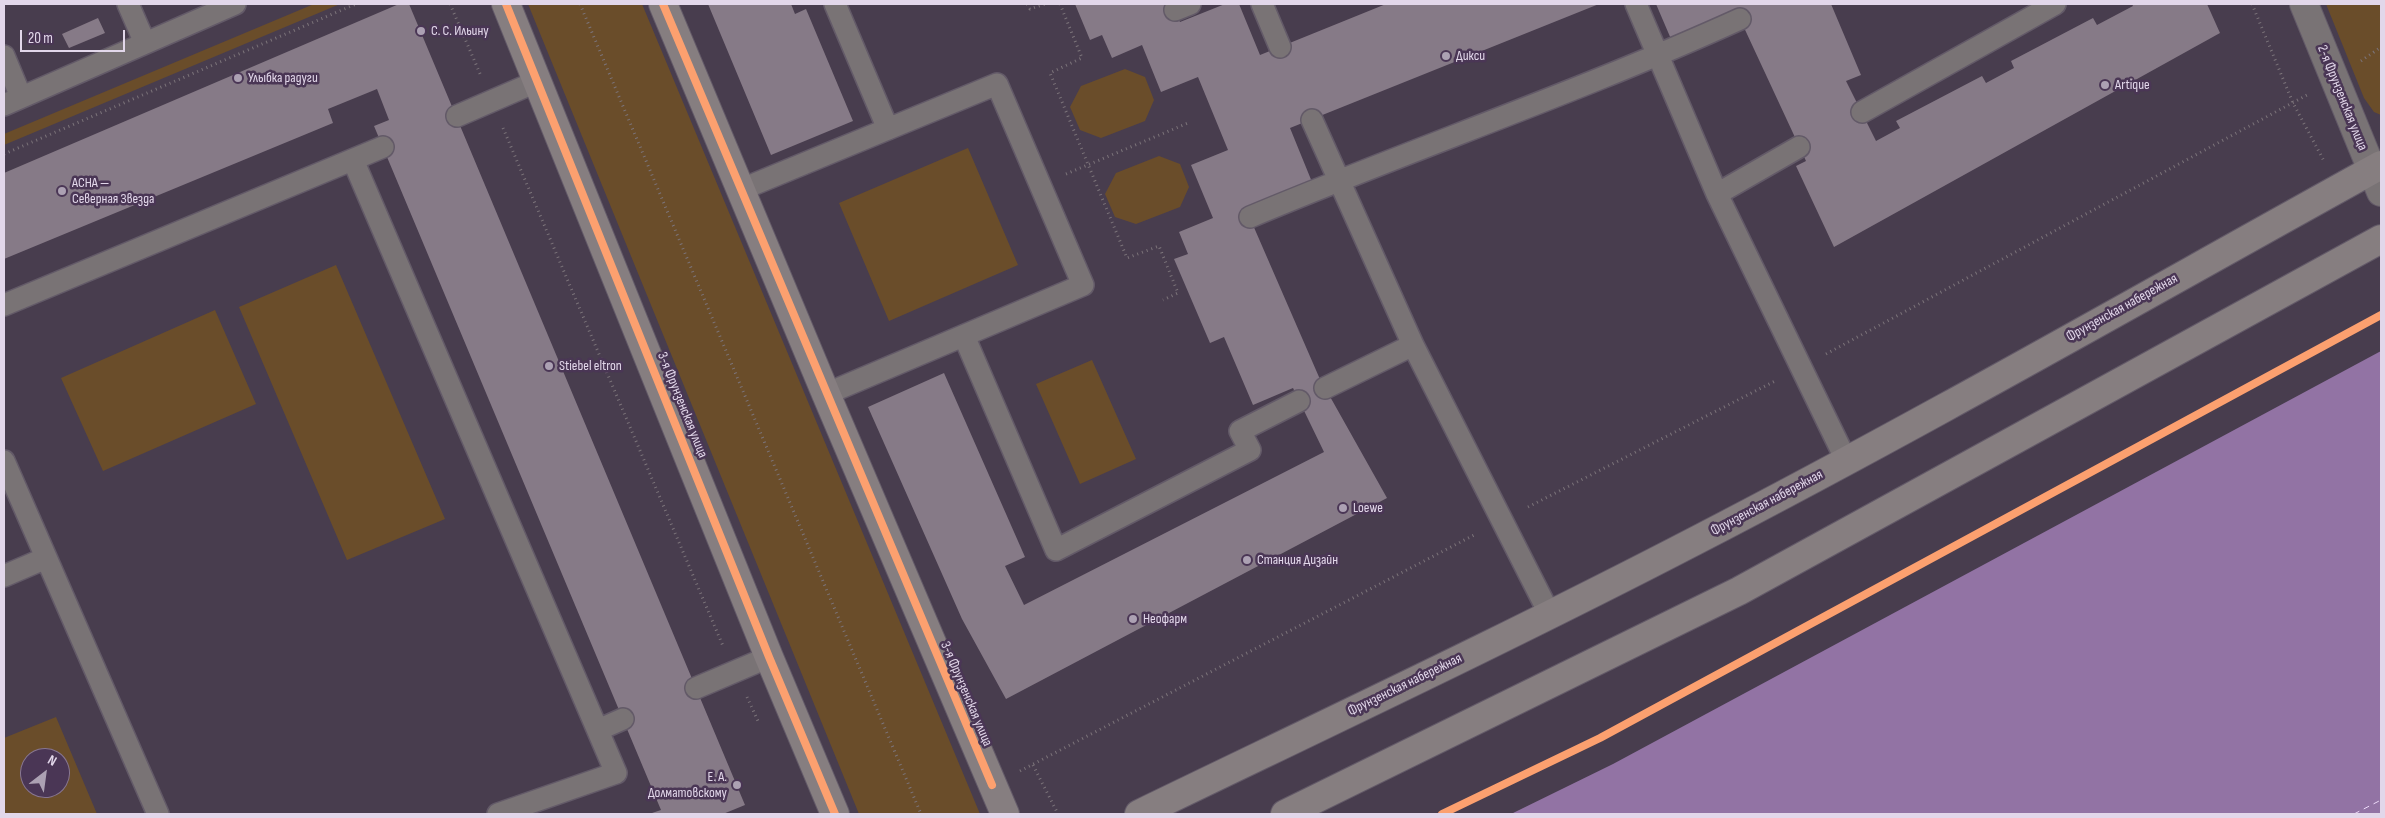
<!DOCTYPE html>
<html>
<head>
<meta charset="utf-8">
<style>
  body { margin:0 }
  #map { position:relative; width:2385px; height:818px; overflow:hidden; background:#483d4e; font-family:"Sofia Sans Condensed",sans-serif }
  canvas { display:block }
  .frame { position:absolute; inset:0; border:5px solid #e2d7ea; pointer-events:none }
  .north { position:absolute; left:20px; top:748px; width:50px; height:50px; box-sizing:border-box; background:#4a3655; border:1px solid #877691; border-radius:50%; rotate:30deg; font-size:14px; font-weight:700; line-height:20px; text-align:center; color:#e2d7ea }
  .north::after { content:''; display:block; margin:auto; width:18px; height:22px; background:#aca1b3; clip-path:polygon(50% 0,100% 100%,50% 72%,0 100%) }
  .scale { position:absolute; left:20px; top:30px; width:105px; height:22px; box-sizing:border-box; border:2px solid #e2d7ea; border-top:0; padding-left:6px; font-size:15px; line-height:18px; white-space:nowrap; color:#e2d7ea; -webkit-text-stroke:4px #4a3655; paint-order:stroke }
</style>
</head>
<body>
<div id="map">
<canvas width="2385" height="818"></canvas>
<div class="frame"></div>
<div class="north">N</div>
<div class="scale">20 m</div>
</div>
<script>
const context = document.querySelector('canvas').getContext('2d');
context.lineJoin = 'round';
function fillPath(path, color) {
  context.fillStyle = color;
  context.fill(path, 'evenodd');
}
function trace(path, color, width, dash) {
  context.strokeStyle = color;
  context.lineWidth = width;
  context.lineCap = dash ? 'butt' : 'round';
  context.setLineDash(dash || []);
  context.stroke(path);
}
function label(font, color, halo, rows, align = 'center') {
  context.font = font + ' "Sofia Sans Condensed",sans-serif';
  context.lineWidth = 5;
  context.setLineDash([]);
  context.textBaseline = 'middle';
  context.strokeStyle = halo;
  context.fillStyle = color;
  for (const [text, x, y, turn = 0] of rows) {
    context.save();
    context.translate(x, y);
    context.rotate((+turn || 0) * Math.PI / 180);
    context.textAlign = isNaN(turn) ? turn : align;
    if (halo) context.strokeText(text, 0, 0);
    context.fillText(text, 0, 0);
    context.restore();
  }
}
const green = new Path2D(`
  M314,4h26l-336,141v-11z
  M528,4h114l338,810h-121z
  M2326,4h55v111l-7,-3 -10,-14z
  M1125,69l20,8 9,23 -9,21 -44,17 -21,-8 -10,-23 11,-21z
  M968,148l50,117 -129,56 -50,-118z
  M1159,156l21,8 9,23 -9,20 -44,17 -21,-7 -10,-23 11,-21z
  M336,265l109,254 -98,41 -108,-253z
  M215,310l41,94 -153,67 -42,-93z
  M1092,360l44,99 -56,25 -44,-100z
  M56,717l41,97h-93v-76zM30,758h30v30h-30z`);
const water = new Path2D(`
  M2381,351v463h-870l102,-50z`);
const ferry = new Path2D(`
  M2354,814l27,-14`);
const building = new Path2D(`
  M399,4h10l336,801 -22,9h-74l12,-4 -287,-684 15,-6 -12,-31 -49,20 5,14 -329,136v-86z
  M708,4h83l4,10 11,-5 47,112 -82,34z
  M1075,4h97l8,18 45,-18h14l21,51 126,-51h213l-309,124 22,54 -66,27 73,168 68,121 -381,201 -44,-80 -94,-212 76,-34 81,184 -20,9 19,39 300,-153 -31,-64 -40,17 -29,-68 -14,6 -36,-84 14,-5 -9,-22 34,-14 -22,-53 37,-15 -30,-73 -37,15 -19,-47 -30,13 -10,-23 -12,5z
  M1656,4h175l30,71 -15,6 30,60 24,-13 -4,-7 86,-45 4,7 28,-15 -3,-7 82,-43 4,7 36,-19 -1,-2h75l13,29 -386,214 -38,-81 10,-5 -66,-142 -69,20z
  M98,18l7,15 -36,15 -7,-14z`);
const path = new Path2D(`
  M450,4l31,72
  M580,4l341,810
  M1027,4l3,5 15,-5
  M1060,4l22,54 -32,15 77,185 32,-12 19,47 -15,7
  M2252,4l41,99 31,58
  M2361,61l20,-14
  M503,128l220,518
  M4,154l352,-150
  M1066,174l122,-51
  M1826,354l481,-259
  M1528,507l249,-127
  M747,697l11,24
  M1033,765l25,49
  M1020,771l456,-237`);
const lane = new Path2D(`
  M128,4l17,39
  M835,4l53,125
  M1262,4l18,43
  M1636,4l81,190 129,266
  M1175,10l15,-6
  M4,56l17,41
  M4,105l231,-101
  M1862,112l193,-108
  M457,116l81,-35
  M1312,120l101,225 137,270
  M353,160l263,613 -118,41
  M740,190l257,-106 86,201 -257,109
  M1717,194l82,-47
  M1250,217c162,-68 329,-125 490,-198
  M4,305l379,-158
  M964,336l92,214 194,-100 -10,-19 59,-30
  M1325,388l88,-43
  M4,461l154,353
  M4,576l42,-18
  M696,688l73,-31
  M598,730l25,-11`);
const street = new Path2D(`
  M2304,4l77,188`);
const secondary = new Path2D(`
  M506,4l263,653 66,157
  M663,4l163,390 179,420
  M1139,814c186,-90 373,-178 556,-273 232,-120 458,-250 686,-376
  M1285,814l454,-223 642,-352`);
const cycleway = new Path2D(`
  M506,4l263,653 66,157
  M663,4l329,781
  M1442,814l158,-76 781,-423`);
const markers = [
  [421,31,5,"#aca1b3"],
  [1446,56,5,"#aca1b3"],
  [238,78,5,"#aca1b3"],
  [2105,85,5,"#aca1b3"],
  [62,191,5,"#aca1b3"],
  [549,366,5,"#aca1b3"],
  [1343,508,5,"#aca1b3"],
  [1247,560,5,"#aca1b3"],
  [1133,619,5,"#aca1b3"],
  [737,785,5,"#aca1b3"]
];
const poiNames = [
  ["С. С. Ильину",431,31],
  ["Дикси",1456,56],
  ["Улыбка радуги",248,78],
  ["Artique",2115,85],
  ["АСНА —",72,183],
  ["Северная Звезда",72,199],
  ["Stiebel eltron",559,366],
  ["Loewe",1353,508],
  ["Станция Дизайн",1257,560],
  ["Неофарм",1143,619],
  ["Е. А.",727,777,"right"],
  ["Долматовскому",727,793,"right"]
];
const streetNames = [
  ["2-я Фрунзенская улица",2342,98,68],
  ["Фрунзенская набережная",2122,308,-29],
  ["3-я Фрунзенская улица",682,405,68],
  ["Фрунзенская набережная",1767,503,-28],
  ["Фрунзенская набережная",1405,685,-26],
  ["3-я Фрунзенская улица",966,694,67]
];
fillPath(green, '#6a4d2a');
fillPath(water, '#9273a4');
trace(ferry, '#eddaf9', 1, [6, 5]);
fillPath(building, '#867a87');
trace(lane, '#635a68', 24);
trace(street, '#635a68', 30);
trace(secondary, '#635a68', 30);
trace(path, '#7c747a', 3, [1, 4]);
trace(lane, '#797375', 21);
trace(street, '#797375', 28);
trace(secondary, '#867e80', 28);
trace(cycleway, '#fca06f', 8);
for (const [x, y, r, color] of markers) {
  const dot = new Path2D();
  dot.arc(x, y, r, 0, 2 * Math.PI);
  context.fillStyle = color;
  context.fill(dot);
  trace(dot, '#4a3655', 2);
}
label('14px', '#e2d7ea', '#4a3655', poiNames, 'left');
label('14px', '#e2d7ea', '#4a3655', streetNames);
</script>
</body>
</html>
